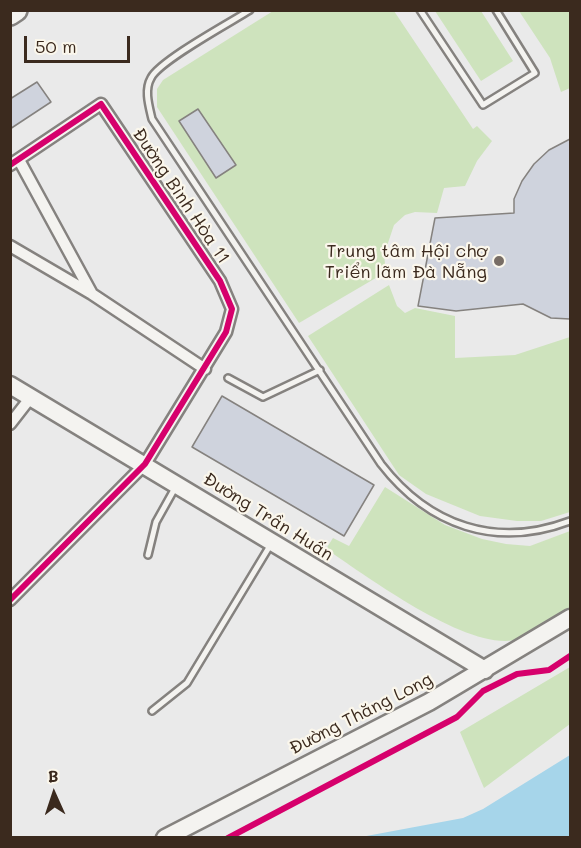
<!DOCTYPE html>
<html>
<head>
<meta charset="utf-8">
<style>
  body { margin:0 }
  #map { position:relative; width:581px; height:848px; overflow:hidden; background:#eaeaea; font-family:Mali,sans-serif }
  canvas { display:block }
  .frame { position:absolute; inset:0; border:12px solid #3b2a1e; pointer-events:none }
  .north { position:absolute; left:24px; top:764px; width:60px; height:60px; -webkit-text-stroke:4px #fbf7ec; paint-order:stroke; rotate:357deg; font-size:16px; font-weight:700; line-height:24px; text-align:center; color:#3b2a1e }
  .north::after { content:''; display:block; margin:auto; width:21px; height:27px; background:#3b2a1e; clip-path:polygon(50% 0,100% 100%,50% 72%,0 100%) }
  .scale { position:absolute; left:24px; top:36px; width:106px; height:27px; box-sizing:border-box; border:3px solid #3b2a1e; border-top:0; padding-left:8px; font-size:18px; line-height:21px; white-space:nowrap; color:#3b2a1e; -webkit-text-stroke:4px #fbf7ec; paint-order:stroke }
</style>
</head>
<body>
<div id="map">
<canvas width="581" height="848"></canvas>
<div class="frame"></div>
<div class="north">B</div>
<div class="scale">50 m</div>
</div>
<script>
const context = document.querySelector('canvas').getContext('2d');
context.lineJoin = 'round';
function fillPath(path, color) {
  context.fillStyle = color;
  context.fill(path, 'evenodd');
}
function trace(path, color, width, dash) {
  context.strokeStyle = color;
  context.lineWidth = width;
  context.lineCap = dash ? 'butt' : 'round';
  context.setLineDash(dash || []);
  context.stroke(path);
}
function label(font, color, halo, rows, align = 'center') {
  context.font = font + ' Mali,sans-serif';
  context.lineWidth = 4.5;
  context.setLineDash([]);
  context.textBaseline = 'middle';
  context.strokeStyle = halo;
  context.fillStyle = color;
  for (const [text, x, y, turn = 0] of rows) {
    context.save();
    context.translate(x, y);
    context.rotate((+turn || 0) * Math.PI / 180);
    context.textAlign = isNaN(turn) ? turn : align;
    if (halo) context.strokeText(text, 0, 0);
    context.fillText(text, 0, 0);
    context.restore();
  }
}
const green = new Path2D(`
  M273,11h121l79,118 4,-3 15,15 -15,20 -12,25 -21,2 -7,25 -22,-1 -10,3 -11,10 -10,30 2,17 -87,51 -142,-216v-18l6,-9z
  M435,11h46l32,50 -32,20z
  M519,11h51v77l-9,4 -11,-34z
  M389,285l8,21 8,7 10,-5 40,8v42l60,-3 55,-18v175l-29,9h-24l-37,-5 -54,-22 -27,-19 -91,-139z
  M385,487l60,38 37,14 24,5 24,2 40,-15v76c-14,9 -36,27 -51,32 -49,15 -152,-63 -193,-90l7,-11 16,8z
  M570,667v57l-86,64 -24,-56z`);
const water = new Path2D(`
  M570,755v82h-209l102,-19 20,-9z`);
const building = new Path2D(`
  M37,82l14,20 -41,27v-30z
  M198,109l38,56 -20,13 -37,-57z
  M570,139v180l-19,-1 -28,-14 -67,7 -38,-5 17,-88 79,-5v-14l8,-18 12,-17 15,-14z
  M222,396l152,89 -30,51 -152,-89z`);
const lane = new Path2D(`
  M250,10c-19,12 -91,51 -99,68 -7,12 -2,28 1,41l229,345c48,62 115,85 189,57
  M420,10l63,95 52,-32 -39,-63
  M228,378l35,19 57,-27
  M148,555l8,-33 19,-34
  M152,711l35,-28 84,-139`);
const street = new Path2D(`
  M19,160l73,134
  M10,165l91,-61 119,177 12,28 -6,23 -81,132 -135,136
  M10,246l82,48 113,75
  M10,424l21,-27`);
const secondary = new Path2D(`
  M10,385l475,285
  M165,838l264,-136 141,-84`);
const highway = new Path2D(`
  M10,14l6,-4`);
const cycleway = new Path2D(`
  M10,165l91,-61 119,177 12,28 -6,23 -81,132 -135,136
  M228,838l229,-121 26,-26 34,-17 32,-4 21,-14`);
const markers = [
  [499,261,6,"#786d65"]
];
const streetNames = [
  ["Đường Bình Hòa 11",181,196,56],
  ["Đường Trần Huấn",268,517,32],
  ["Đường Thăng Long",361,714,-27]
];
const poiNames = [
  ["Trung tâm Hội chợ",487,251],
  ["Triển lãm Đà Nẵng",487,272]
];
fillPath(green, '#cee3bd');
fillPath(water, '#a6d5ea');
fillPath(building, '#cfd3dd');
trace(building, '#85827f', 1.5);
trace(lane, '#85827f', 10);
trace(street, '#85827f', 15);
trace(secondary, '#85827f', 21);
trace(highway, '#85827f', 26);
trace(lane, '#f4f3f0', 5);
trace(street, '#f4f3f0', 10);
trace(secondary, '#f4f3f0', 16);
trace(highway, '#f4f3f0', 21);
trace(cycleway, '#d6006c', 6);
for (const [x, y, r, color] of markers) {
  const dot = new Path2D();
  dot.arc(x, y, r, 0, 2 * Math.PI);
  context.fillStyle = color;
  context.fill(dot);
  trace(dot, '#fbf7ec', 2);
}
label('18px', '#3b2a1e', '#fbf7ec', streetNames);
label('18px', '#3b2a1e', '#fbf7ec', poiNames, 'right');
</script>
</body>
</html>
